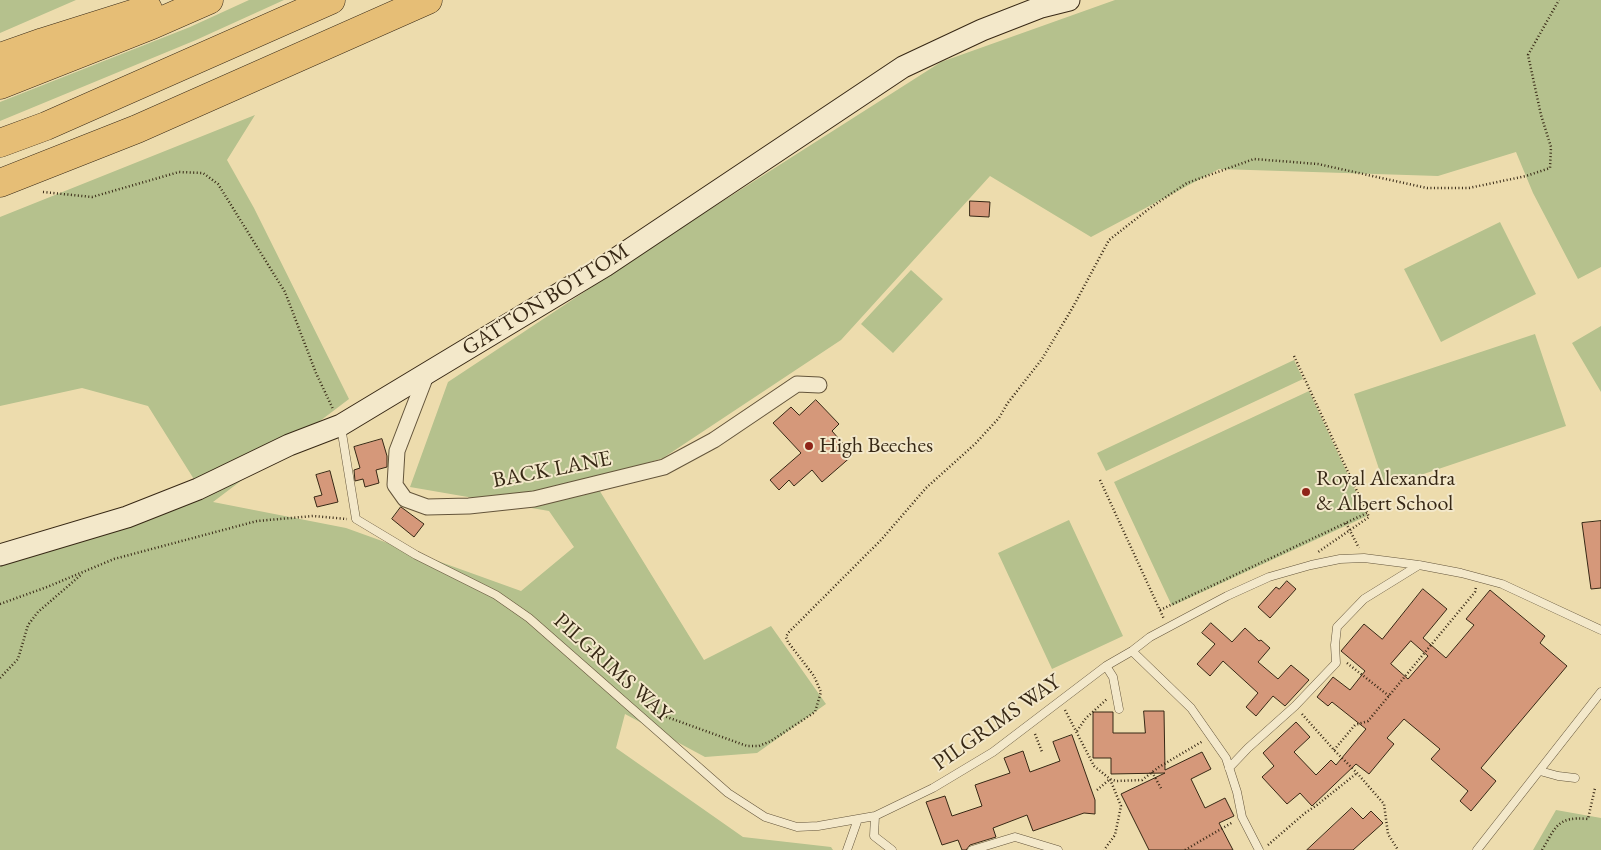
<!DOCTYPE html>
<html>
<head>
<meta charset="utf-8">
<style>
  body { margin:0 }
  canvas { display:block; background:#eddcad }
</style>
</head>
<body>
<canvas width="1601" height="850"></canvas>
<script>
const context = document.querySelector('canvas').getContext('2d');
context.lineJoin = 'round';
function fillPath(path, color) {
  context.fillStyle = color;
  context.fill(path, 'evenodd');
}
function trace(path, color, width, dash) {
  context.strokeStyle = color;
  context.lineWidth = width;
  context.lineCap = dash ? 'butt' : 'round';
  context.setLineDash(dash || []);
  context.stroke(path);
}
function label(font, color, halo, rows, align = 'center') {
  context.font = font + ' "EB Garamond",serif';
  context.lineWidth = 4;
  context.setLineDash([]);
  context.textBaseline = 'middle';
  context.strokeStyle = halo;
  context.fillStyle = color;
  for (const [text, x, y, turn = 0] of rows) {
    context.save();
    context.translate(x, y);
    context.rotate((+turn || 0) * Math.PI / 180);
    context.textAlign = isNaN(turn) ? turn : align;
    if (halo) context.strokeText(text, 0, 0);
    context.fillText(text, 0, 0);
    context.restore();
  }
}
const green = new Path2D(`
  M0,0h76l-76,33z
  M249,0h35l-88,40 -196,81v-19l190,-75z
  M1115,0h486v267l-23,12 -45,-86 -17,-41 -78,24 -219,-7 -128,68 -101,-61 -149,164 -178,118 -70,22 111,180 67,-34 55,78 -69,49 -52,4 -80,-43 -9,34 127,89 88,10 2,3h-833v-286l202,-72 -54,-86 -66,-18 -82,18v-189l255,-102 -28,45 27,48 95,191 -136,103 133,26 175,63 53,-44 -25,-36 -139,-24 38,-105 242,-160 251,-160z
  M1500,222l36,72 -95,48 -37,-73z
  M911,270l32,29 -50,54 -32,-29z
  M1601,326v66l-29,-49z
  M1535,334l31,92 -181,61 -31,-93z
  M1294,360l9,19 -197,92 -9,-18z
  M1309,391l58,125 -195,90 -58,-124z
  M1069,520l54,116 -71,33 -54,-116z
  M1556,810l45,8v32h-68z`);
const building = new Path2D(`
  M970,201l20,1 -1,15 -19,-1z
  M816,400l23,24 -7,7 21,24 -31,27 -10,-12 -18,16 -5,-6 -10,10 -9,-10 31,-27 -28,-30 18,-16 8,8z
  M382,439l5,17v11l-11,3 3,13 -14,4 -2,-8 -8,2 -1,-11 6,-2 -6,-21z
  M330,471l8,31 -21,5 -3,-10 8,-2 -6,-20z
  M401,507l23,17 -10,13 -22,-18z
  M1601,521v67l-10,1 -9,-66z
  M1287,581l9,8 -26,29 -12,-11 18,-20 3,2z
  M1423,589l24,20 -24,29 23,20 28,-33 -8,-6 24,-29 55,46 -5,7 27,23 -86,102 15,13 -25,30 -11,-10 8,-10 -37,-32 9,-10 -36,-30 -17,19 7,6 -25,30 -13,-10 -44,42 -12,-13 -13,11 -25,-27 12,-11 -11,-13 33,-31 14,15 -16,15 22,23 15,-15 5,5 30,-36 -34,-27 -4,4 -11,-9 16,-20 17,13 15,-19 -24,-20 23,-27 18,15zM1411,641l17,15 -20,23 -17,-15z
  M1211,623l21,19 13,-14 14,13 2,-1 9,8 -12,14 20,17 13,-14 18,15 -24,26 -12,-10 -17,20 -10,-9 12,-14 -35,-32 -13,15 -13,-12 18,-20 -13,-11z
  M1144,711h20l1,59 37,-18 9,17 -20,10 14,29 20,-10 9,18 -15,7 14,27h-84l-28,-56 44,-21 -54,1v-16h-18v-46h20v21h32z
  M1072,735l23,65v14l-11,-1 -51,18 -6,-16 -34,13 3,9 -26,8 -4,5h-4l-4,-10 -16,5 -16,-43 19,-6 7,20 30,-10 -7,-21 35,-12 -6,-15 19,-7 7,21 30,-11 -7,-19z
  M1352,808l11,11 8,-8 12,12 -30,27h-46z`);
const path = new Path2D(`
  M43,192l49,5 87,-25 24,1 15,11 67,108 31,81 17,36
  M1294,356l75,161 -51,35
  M1100,480l64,139
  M1346,523l13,25
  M0,604l47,-17 67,-28 143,-38 56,-5 34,3
  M1160,610l207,-97
  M1347,663l42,33
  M0,678l18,-19 10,-34 10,-13 44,-38
  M1065,710l29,56 16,13 11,27 -6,29 -11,15
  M653,712l94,34h12l12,-5 44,-29 6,-20 -7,-16 -26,-34 -2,-5 2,-4 93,-93 45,-52 49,-44 24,-26 8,-14 35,-45 31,-52 36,-67 41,-32 37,-25 67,-24 64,5 109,24h42l57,-12 24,-8 1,-21 -10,-32 -13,-60 31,-55
  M1302,714l32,36 23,23 27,31 4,30 10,16
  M1077,731l9,-13 21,-19
  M1035,734l7,18
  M1334,750l21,-25 13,-4 107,-129 1,-5
  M1152,772l10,18
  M1097,790l13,-11 6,2 26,-1 17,-13 44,-26
  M1268,845l37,-32 12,-8 40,-32
  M1185,850l48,-28
  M1542,850c14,-23 15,-34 46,-31l7,-31`);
const lane = new Path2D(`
  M341,427l15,92 60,36 80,40 33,23 199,175 37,24 32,10 21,-1 57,-10 58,-28 60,-36 113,-86 26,-15 18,-14 77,-41 42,-19 42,-12 29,-6 24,-1 55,7 42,8 41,11 99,46
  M1132,651l59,57 35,50 11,34 5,25 17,33
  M1106,666l7,11 6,32
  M1229,768l19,-20 47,-42 41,-43 -1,-18 2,-18 27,-28 55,-34
  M1540,771l18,5 17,2
  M875,816l-1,20 18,14
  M847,850l11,-31
  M972,850l43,-13 43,13
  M1477,850l124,-158`);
const street = new Path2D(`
  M427,373l-30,78 -2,34 10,14 22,8 42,-1 65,-7 130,-32 50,-27 83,-56 22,1`);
const secondary = new Path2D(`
  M0,555l127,-38 71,-28 91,-44 52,-20 264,-159 298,-199 79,-37 59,-23 28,-7`);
const highway = new Path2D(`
  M0,57l43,-15 105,-33
  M0,85l152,-60 57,-25
  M0,143l46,-17 285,-126
  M0,183l137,-54 291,-129`);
const markers = [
  [809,446,5,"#8f2418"],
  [1306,492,5,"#8f2418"]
];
const streetNames = [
  ["GATTON BOTTOM",546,300,-32],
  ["BACK LANE",552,470,-11],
  ["PILGRIMS WAY",612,668,42],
  ["PILGRIMS WAY",997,723,-35]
];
const poiNames = [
  ["High Beeches",819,446],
  ["Royal Alexandra",1316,479],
  ["& Albert School",1316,504]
];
fillPath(green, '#b5c18d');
fillPath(building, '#d5987a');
trace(building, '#372815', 1);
trace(lane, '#64553b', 9);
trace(street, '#64553b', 17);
trace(secondary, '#372815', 23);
trace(highway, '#372815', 29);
trace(path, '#372815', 2.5, [1, 2.5]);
trace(lane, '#f3e8ca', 8);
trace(street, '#f3e8ca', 15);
trace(secondary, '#f3e8ca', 21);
trace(highway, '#e6be76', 28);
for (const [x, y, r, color] of markers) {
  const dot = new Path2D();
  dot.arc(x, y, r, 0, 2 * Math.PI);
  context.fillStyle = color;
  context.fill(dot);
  trace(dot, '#f3e8ca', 2);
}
label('22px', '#372815', '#f3e8ca', streetNames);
label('22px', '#372815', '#f3e8ca', poiNames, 'left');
</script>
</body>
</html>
